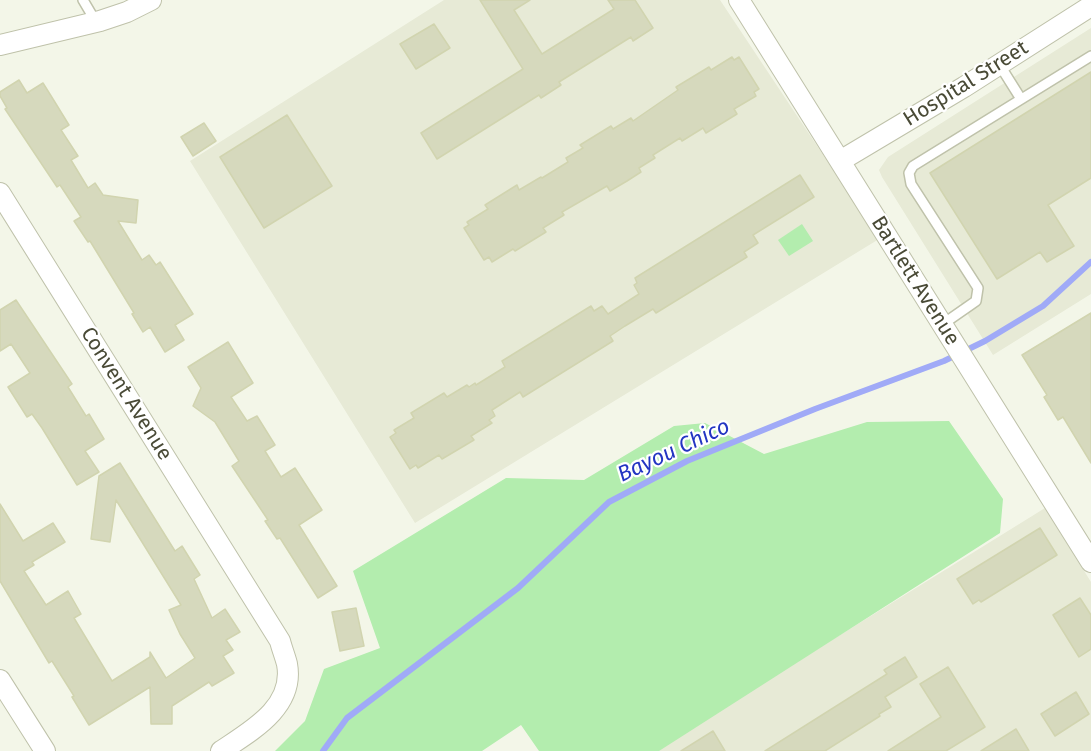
<!DOCTYPE html>
<html>
<head>
<meta charset="utf-8">
<style>
  body { margin:0 }
  canvas { display:block; background:#f3f6e8 }
</style>
</head>
<body>
<canvas width="1091" height="751"></canvas>
<script>
const context = document.querySelector('canvas').getContext('2d');
context.lineJoin = 'round';
function fillPath(path, color) {
  context.fillStyle = color;
  context.fill(path, 'evenodd');
}
function trace(path, color, width, dash) {
  context.strokeStyle = color;
  context.lineWidth = width;
  context.lineCap = dash ? 'butt' : 'round';
  context.setLineDash(dash || []);
  context.stroke(path);
}
function label(font, color, halo, rows, align = 'center') {
  context.font = font + ' "Fira Sans",sans-serif';
  context.lineWidth = 4.5;
  context.setLineDash([]);
  context.textBaseline = 'middle';
  context.strokeStyle = halo;
  context.fillStyle = color;
  for (const [text, x, y, turn = 0] of rows) {
    context.save();
    context.translate(x, y);
    context.rotate((+turn || 0) * Math.PI / 180);
    context.textAlign = isNaN(turn) ? turn : align;
    if (halo) context.strokeText(text, 0, 0);
    context.fillText(text, 0, 0);
    context.restore();
  }
}
const residential = new Path2D(`
  M444,0h276l159,239 -464,284 -225,-362z
  M1091,28v266l-98,61 -111,-178 -3,-7 9,-13z
  M1045,508l46,74v169h-438z`);
const green = new Path2D(`
  M802,224l11,17 -24,15 -11,-16z
  M949,421l54,78 -3,34 -341,218h-120l-18,-26 -39,26h-207l30,-30 19,-52 56,-21 -27,-77 153,-93 78,2 90,-54 31,-3 59,31 103,-32z`);
const stream = new Path2D(`
  M323,751l24,-33 171,-130 91,-86 78,-41 128,-52 129,-48 41,-20 58,-35 48,-44`);
const building = new Path2D(`
  M480,0h50l-16,10 28,44 72,-45 -6,-9h27l18,28 -20,13 -2,-4 -72,45 2,3 -20,13 -2,-3 -102,64 -16,-26 102,-64z
  M434,24l16,24 -34,21 -16,-25z
  M732,57l2,3 5,-3 20,32 -5,3 2,4 -22,13 3,5 -31,19 -3,-5 -21,13 -2,-3 -27,17 2,3 -16,10 2,4 -14,9 -17,10 -3,-5 -45,26 2,3 -21,13 3,4 -31,19 -2,-2 -21,13 -3,-5 -5,3 -20,-32 5,-3 -2,-3 21,-13 -3,-4 32,-20 2,5 22,-13 1,1 26,-16 -2,-4 17,-10 -3,-3 31,-19 2,3 18,-11 2,3 45,-31 -2,-3 33,-20 2,3z
  M1091,72v106l-43,27 26,41 -27,16 -7,-10 -43,27 -67,-106z
  M19,80l8,13 16,-10 10,16 16,26 -8,5 17,26 -7,4 17,28 7,-5 8,12 35,5 -2,23 -18,-2 24,39 7,-5 7,10 4,-3 33,52 -18,11 9,15 -19,12 -15,-25 -7,5 -11,-18 2,-1 -44,-72 -2,1 -14,-21 7,-4 -21,-32 -3,2 -52,-78 2,-1 -7,-12v-4z
  M287,115l45,71 -68,42 -44,-71z
  M204,123l12,18 -23,15 -12,-19z
  M800,175l14,22 -61,38 5,8 -14,9 3,5 -91,56 -3,-4 -28,17 -15,10 3,5 -90,56 -3,-5 -28,18 3,6 -6,4 3,3 -21,13 3,4 -32,19 -3,-4 -21,13 -2,-3 -6,4 -20,-32 6,-4 -2,-3 20,-12 -3,-5 33,-20 3,4 20,-12 2,2 6,-4 1,2 29,-18 -3,-6 89,-55 3,5 8,-5 6,8 31,-20 -5,-9 3,-2 -2,-5z
  M16,300l56,84 -4,3 18,29 3,-2 15,25 -19,12 14,21 -22,13 -35,-57 -10,-14 -5,3 -19,-30 22,-14 -19,-29 -11,7v-41z
  M1091,313v150l-28,-46 -5,3 -14,-23 3,-2 -25,-40z
  M228,342l25,41 -22,14 16,24 10,-5 18,29 -10,6 16,26 14,-9 27,42 -23,15 38,61 -19,12 -38,-60 -3,1 -12,-18 3,-1 -36,-54 7,-5 -24,-39 -22,-16 8,-18 -13,-21z
  M120,463l55,88 7,-5 18,29 -6,4 18,39 13,-9 15,23 -14,8 7,10 -10,6 11,17 -22,13 -3,-4 -37,24v18h-21l-1,-37 -61,38 -17,-28 2,-1 -22,-35 -3,2 -49,-82v-77l23,37 30,-18 12,19 -33,20 2,3 -10,6 22,34 22,-14 13,23 -7,4 38,63 38,-24v-5l16,26 29,-20 -15,-24 -11,-24 12,-5 -65,-105 -6,42 -19,-3 8,-63z
  M1040,528l17,27 -76,47 -2,-2 -6,4 -16,-25z
  M1080,598l11,17v34l-12,8 -26,-42z
  M356,608l8,38 -24,5 -8,-39z
  M905,657l12,20 -32,20 6,10 -12,7 1,2 -55,35h-60l122,-77 -3,-4z
  M948,667l37,60 -39,24h-58l53,-34 -21,-33z
  M1076,692l13,22 -34,22 -14,-22z
  M1016,729l13,22h-48z
  M713,731l12,20h-44z`);
const service = new Path2D(`
  M83,0l13,22
  M999,64l22,35
  M943,324l33,-23 2,-13 -67,-104 -2,-11 4,-7 178,-110`);
const minor = new Path2D(`
  M739,0l352,562
  M0,45l100,-24 27,-9 24,-12
  M840,161l124,-74 127,-81
  M0,193l280,448c2,8 5,15 7,23 8,43 -36,67 -66,87
  M0,680l45,71`);
const streetNames = [
  ["Hospital Street",966,84,-32],
  ["Bartlett Avenue",915,281,58],
  ["Convent Avenue",126,394,58]
];
const waterNames = [
  ["Bayou Chico",674,451,-25]
];
fillPath(residential, '#e7ead6');
fillPath(green, '#b3edae');
trace(stream, '#a0aaf7', 6);
fillPath(building, '#d6d9bd');
trace(building, '#d1d4af', 1.5);
trace(service, '#bfc2aa', 12);
trace(minor, '#bfc2aa', 22);
trace(service, '#fff', 9);
trace(minor, '#fff', 20);
label('21px', '#494a36', '#fff', streetNames);
label('italic 22px', '#2335c2', '#fff', waterNames);
</script>
</body>
</html>
